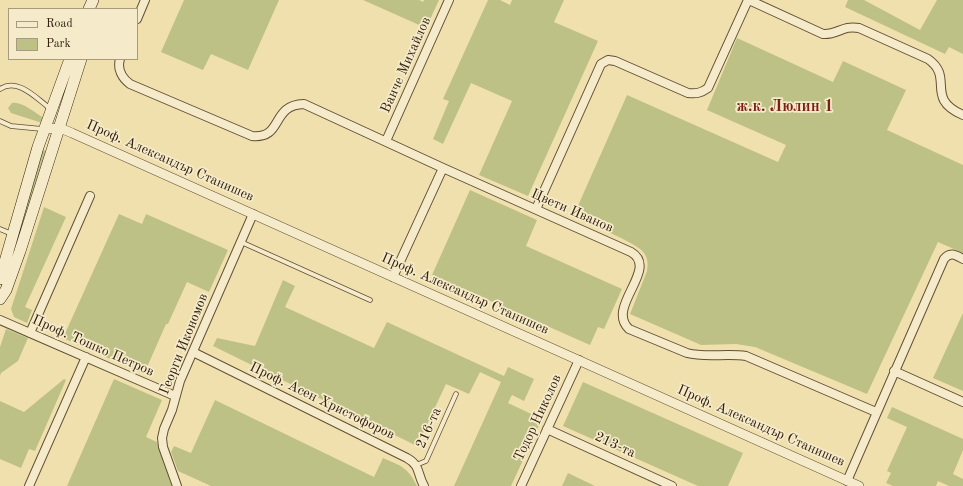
<!DOCTYPE html>
<html>
<head>
<meta charset="utf-8">
<style>
  body { margin:0 }
  #map { position:relative; width:963px; height:486px; overflow:hidden; background:#f0e0ad; font-family:"Old Standard TT",serif }
  canvas { display:block }
  .legend { position:absolute; left:8px; top:8px; width:130px; height:52px; box-sizing:border-box; background:#f5ebca; border:1px solid #a79a7f; margin:0; padding:5px 7px; list-style:none; font-size:12px; color:#33200f }
  .legend li { display:flex; align-items:center; gap:8px; height:20px }
  .legend b { width:20px; border:1px solid #a79a7f }
</style>
</head>
<body>
<div id="map">
<canvas width="963" height="486"></canvas>
<ul class="legend">
<li><b style="height:5px;background:#f5ebca"></b>Road</li>
<li><b style="height:11px;background:#bec186"></b>Park</li>
</ul>
</div>
<script>
const context = document.querySelector('canvas').getContext('2d');
context.lineJoin = 'round';
function fillPath(path, color) {
  context.fillStyle = color;
  context.fill(path, 'evenodd');
}
function trace(path, color, width, dash) {
  context.strokeStyle = color;
  context.lineWidth = width;
  context.lineCap = dash ? 'butt' : 'round';
  context.setLineDash(dash || []);
  context.stroke(path);
}
function label(font, color, halo, rows, align = 'center') {
  context.font = font + ' "Old Standard TT",serif';
  context.lineWidth = 3.5;
  context.setLineDash([]);
  context.textBaseline = 'middle';
  context.strokeStyle = halo;
  context.fillStyle = color;
  for (const [text, x, y, turn = 0] of rows) {
    context.save();
    context.translate(x, y);
    context.rotate((+turn || 0) * Math.PI / 180);
    context.textAlign = isNaN(turn) ? turn : align;
    if (halo) context.strokeText(text, 0, 0);
    context.fillText(text, 0, 0);
    context.restore();
  }
}
const green = new Path2D(`
  M184,0h95l-31,70 -37,-16 -8,16 -42,-18z
  M363,0h56l4,2 1,-2h15l-13,28z
  M488,0h12l10,5 2,-5h52l-10,22 44,19 -70,155 -49,-21 33,-74 -41,-18 -28,61 -10,-5 16,-38 -6,-2z
  M848,0h16l56,30 17,-30h26v54l-14,-7 -4,7 -100,-47z
  M737,38l96,44 10,-21 63,29 -19,40 76,35v88l-25,-11 -71,152 -112,-47 -19,-3 -35,1 -71,-31 17,-43c1,-7 1,-12 -3,-18 -6,-10 -57,-30 -71,-36l54,-122 151,67 8,-17 -79,-35z
  M12,103c10,-2 23,10 32,15l-2,5 -31,-10 -3,-5z
  M41,150l6,1 -30,94h-2z
  M470,190l67,30 -11,26 96,43 -18,40 -6,-2 -8,18 -158,-70z
  M44,207l22,10 -41,90 7,3 -5,13 -13,-6 -3,-8z
  M119,214l23,10 4,-10 82,36 -19,42 -22,-10 -19,42h-2l-22,50 -81,-36z
  M283,280l12,6 -10,21 89,41 13,-26 117,54 4,-9 26,12 -10,22 -12,-6 -4,8 34,16 -31,67h-57l47,-104 -21,-10 -11,22 -23,-10 -29,62 -204,-100 4,-8 38,8z
  M963,313v78l-30,-13z
  M6,329l22,9 -10,23 -17,12 -1,3v-29z
  M64,379l2,1 -31,71 -6,-2 -8,19 -21,-9v-58l24,11z
  M114,379l48,21 -16,37 11,5 16,44h-106z
  M583,382l160,71 -15,33h-30l-135,-60z
  M215,400l159,77 9,-19c18,8 25,9 34,28h-206l-33,-15 -7,-19 3,-6 17,7z
  M892,407l71,32v11l-10,24 10,5v7h-14l-11,-5 -2,5h-43l-7,-3 5,-10 -4,-2 20,-44 -20,-9z
  M568,473l27,13h-33z`);
const service = new Path2D(`
  M0,89c17,-11 34,7 47,17l2,4
  M0,121l11,5 31,3
  M0,229l12,5
  M241,242l129,58
  M416,465l10,-4 30,-67`);
const minor = new Path2D(`
  M749,0l74,34c15,1 19,-9 36,-6l69,31c27,19 -4,39 35,56
  M137,19l8,-19
  M120,59c-3,10 2,19 10,25l122,52c32,3 18,-31 52,-32l139,64 188,84c29,17 -26,55 -2,77l58,24c19,5 39,0 59,3l130,56
  M386,141l63,-141
  M536,209l65,-145 7,-4 7,1 73,32c8,1 13,0 20,-5l40,-88
  M393,277l50,-109
  M0,320l175,76
  M30,333l60,-137
  M193,352l214,106c14,8 10,16 17,28
  M894,371l69,31
  M547,429l125,57
  M847,481l97,-222c6,-8 12,-4 19,0
  M29,486l57,-129
  M177,486l-14,-39 -1,-9 2,-9 8,-19 8,-29 73,-167
  M521,486l58,-126`);
const tertiary = new Path2D(`
  M44,129l16,-1 12,5 787,353`);
const secondary = new Path2D(`
  M89,9l4,-9
  M0,279l38,-132 32,-88
  M0,299l6,-9 14,-39 61,-192`);
const streetNames = [
  ["Ванче Михайлов",406,65,-66],
  ["Проф. Александър Станишев",170,161,24],
  ["Цвети Иванов",572,211,24],
  ["Проф. Александър Станишев",465,294,24],
  ["Георги Икономов",184,344,-68],
  ["Проф. Тошко Петров",93,346,24],
  ["Проф. Асен Христофоров",322,401,26],
  ["Тодор Николов",538,418,-65],
  ["Проф. Александър Станишев",761,426,24],
  ["216-та",429,428,-66],
  ["213-та",615,445,25]
];
const quarterNames = [
  ["ж.к. Люлин 1",785,107]
];
fillPath(green, '#bec186');
trace(service, '#625036', 5.5);
trace(minor, '#625036', 10);
trace(tertiary, '#625036', 10);
trace(secondary, '#33200f', 12);
trace(service, '#f5ebca', 4);
trace(minor, '#f5ebca', 8);
trace(tertiary, '#f5ebca', 9);
trace(secondary, '#f5ebca', 11);
label('14px', '#33200f', '#f5ebca', streetNames);
label('bold 16px', '#7a1f14', '#f5ebca', quarterNames);
</script>
</body>
</html>
